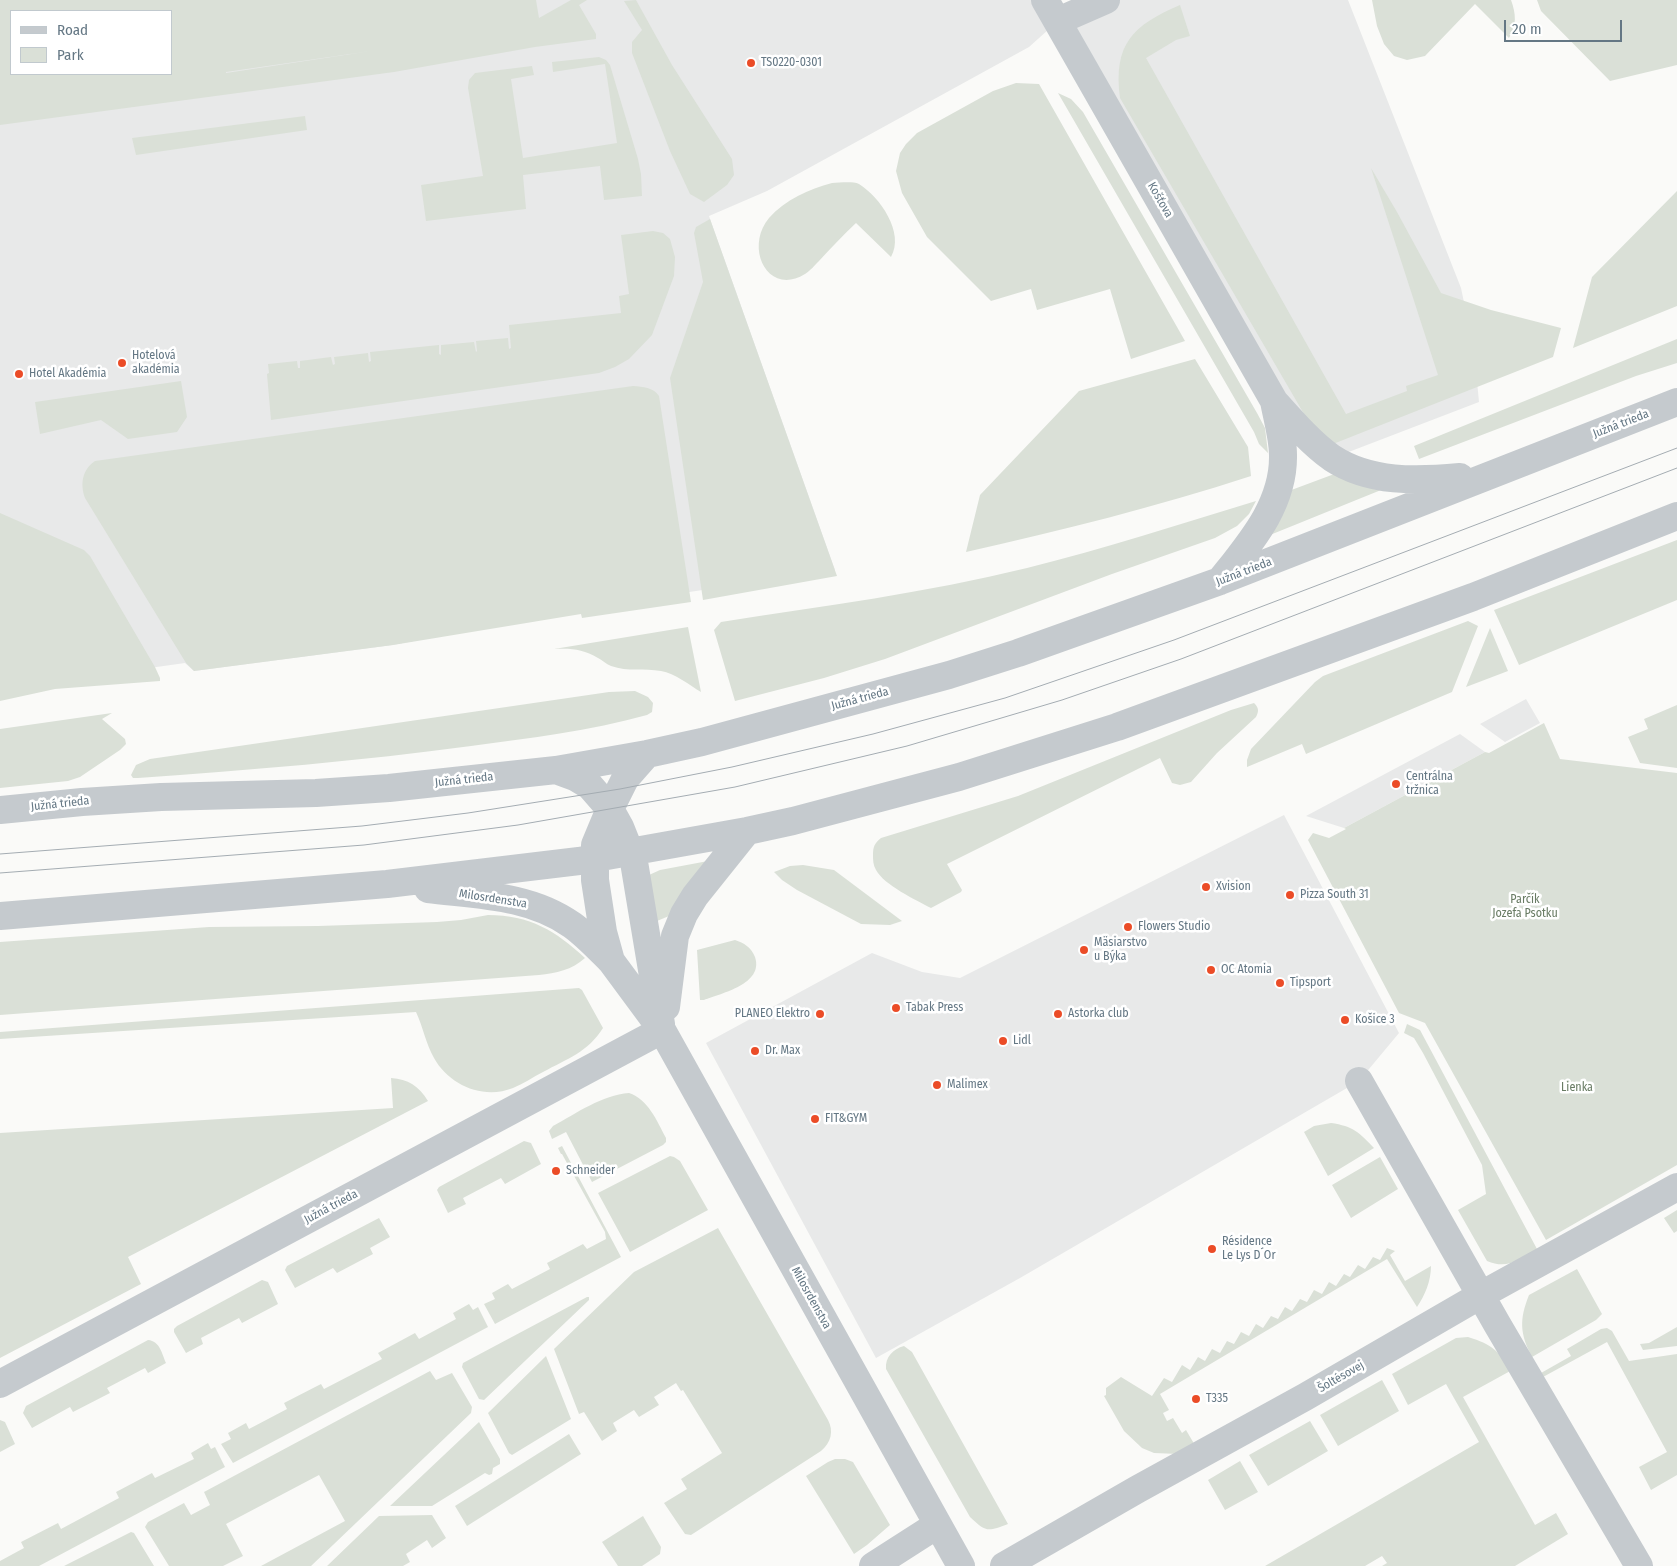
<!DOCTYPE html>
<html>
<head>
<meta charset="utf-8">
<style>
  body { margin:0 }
  #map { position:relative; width:1677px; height:1566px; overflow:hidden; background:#fafaf8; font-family:"Fira Sans Condensed",sans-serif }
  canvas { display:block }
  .legend { position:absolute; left:10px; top:10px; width:162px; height:65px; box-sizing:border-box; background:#fff; border:1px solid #c1c9ce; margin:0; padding:6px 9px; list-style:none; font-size:15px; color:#647784 }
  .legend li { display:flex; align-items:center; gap:10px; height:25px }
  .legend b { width:25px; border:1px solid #c1c9ce }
  .scale { position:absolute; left:1504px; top:20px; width:118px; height:22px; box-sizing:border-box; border:2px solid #647784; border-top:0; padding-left:6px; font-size:15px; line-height:18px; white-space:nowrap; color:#647784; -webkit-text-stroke:4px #fff; paint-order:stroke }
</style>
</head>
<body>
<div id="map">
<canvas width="1677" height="1566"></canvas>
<ul class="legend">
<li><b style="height:6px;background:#c5cace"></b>Road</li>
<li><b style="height:14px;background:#dae0d7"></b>Park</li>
</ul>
<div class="scale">20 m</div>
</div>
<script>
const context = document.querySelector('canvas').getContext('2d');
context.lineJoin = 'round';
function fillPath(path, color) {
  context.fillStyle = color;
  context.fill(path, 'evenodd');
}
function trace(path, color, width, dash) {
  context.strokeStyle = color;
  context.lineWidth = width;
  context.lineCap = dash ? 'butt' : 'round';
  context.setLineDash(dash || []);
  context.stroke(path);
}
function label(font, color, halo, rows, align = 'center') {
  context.font = font + ' "Fira Sans Condensed",sans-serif';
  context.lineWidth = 5;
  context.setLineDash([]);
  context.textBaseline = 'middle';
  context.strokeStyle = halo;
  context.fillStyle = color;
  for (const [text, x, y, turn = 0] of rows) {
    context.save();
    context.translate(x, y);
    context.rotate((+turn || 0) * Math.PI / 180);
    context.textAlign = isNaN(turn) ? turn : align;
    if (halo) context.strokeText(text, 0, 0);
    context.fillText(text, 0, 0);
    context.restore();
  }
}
const built = new Path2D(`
  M0,0h1045l13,21 48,-21h242l113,288 13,62 5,52 -146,56 -26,-22 -249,-415 -29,26 -262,144 -58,25 126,354 -245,37 -197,38 -199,26 -9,-8 -185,26zM11,11h160v63h-160z
  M1526,699l14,24 -35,19 -25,-18z
  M1460,734l25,18 -141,76 -38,-12z
  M1284,815l115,218 -40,48 -339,197 -144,80 -170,-315 166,-90 50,19 38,6z`);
const green = new Path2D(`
  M0,0h536l3,18 32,-18h16l-8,5 17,29v5l-61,8 -141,25 -394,53zM11,11h160v63h-160zM371,51l-145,22v-1z
  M636,0l36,65 60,94 2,16 -7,10 -23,17 -14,-8 -20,-43 -38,-98v-11l10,-12 -18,-29z
  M1372,0h139c5,14 6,25 -2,38l-34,-34 -50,52 -18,4 -13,-4 -10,-12 -7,-18z
  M1537,0h140v65l-67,16 -69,-70z
  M1180,5l10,31 -14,4 -30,18 200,356 61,-23 -1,-5 32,-11 -67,-207 26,44 44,81 50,17 70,18 -8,29 -220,87 -22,-18 -191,-328c-7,-54 13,-73 60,-93z
  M599,57l7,3 4,5 28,94 3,15 1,22 -38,4 -4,-34 -77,9 3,34 -100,12 -5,-36 62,-9 -15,-88 1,-8 6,-7 57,-7 2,9 -23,4 12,79 94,-15 -12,-79 -52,8 -1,-10z
  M1016,83l23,1 146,257 -54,18 -21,-70 -73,21 -6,-21 -40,12 -64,-64 -25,-44 -6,-22 4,-18 6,-9 11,-11 76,-42z
  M1058,93l13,6 12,13 174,301 8,15 3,25 -9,-9 -5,-12z
  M305,116l2,14 -171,25 -4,-17z
  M832,183c7,0 20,-2 27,1 21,13 46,49 32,73l-35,-34c-13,12 -25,25 -37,38 -4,4 -9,10 -14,13 -37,23 -61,-26 -36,-56 16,-18 40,-29 63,-35z
  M1677,191v115l-104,42 19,-71z
  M710,219l127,357 -134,24 -33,-222 33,-96 -9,-49 2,-6z
  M653,231l10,2 7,6 5,18 -1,19 -22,59 -23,24 -14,8 -16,6 -328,47 -4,-46 2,-1 -1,-9 29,-3 1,7h2v-7l31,-4 2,8 2,-1 -1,-7 34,-4 1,9 2,-1 -1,-9 69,-7v9l2,1v-10l33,-3 2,10 1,-1 -1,-10 32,-3 1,11 2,-1 -2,-23 112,-12 -2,-17 10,-2 -8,-59z
  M1677,339v24l-41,13 -217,83 -5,-13z
  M1195,359l53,88 3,29c-94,31 -189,54 -285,76l14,-57 99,-104z
  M181,381l6,36 -10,15 -49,7 -27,-19 -61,14 -5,-32z
  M633,386c10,1 20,1 26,10l32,206 -109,16 -1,-4 -188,31 -199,26 -8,-8 -101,-165c-5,-14 -3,-28 10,-37z
  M1337,473l45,14 -1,3 -111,45 16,-43z
  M1256,501l-7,13 -12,12 -22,12 -103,36 -227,85 -61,19 -89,23 -21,-71 7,-8c102,-16 205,-29 306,-54 77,-19 153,-44 229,-67z
  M0,513l84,37 6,6 65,111 5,11v3l-105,8 -55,12z
  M1677,540v60l-158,65 -25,-55z
  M1468,621l10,5 -26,66 -146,62 -4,-10 -55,23v-7l4,-11 64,-67 8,-6z
  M688,627l13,65c-12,-7 -26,-19 -40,-21 -17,-3 -33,1 -50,-5 -5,-2 -9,-6 -13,-8 -15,-9 -27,-10 -44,-9z
  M1490,628l18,43 -42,16z
  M635,691l13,6 5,6 -1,9 -5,3c-57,16 -117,23 -176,31 -110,15 -221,24 -333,32h-5l-2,-3 5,-10 14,-6 459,-67z
  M1254,703c5,5 5,8 2,14l-39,36 -26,29 -11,3 -8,-2 -12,-25 -213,106 15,26 -1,2 -30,16c-15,-8 -47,-23 -55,-38 -3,-5 -3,-10 -3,-15 0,-9 2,-12 8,-17l137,-42 213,-86z
  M1677,705v63l-37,-5 -12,-26 20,-8 -4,-10z
  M112,713l-10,6 23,20 1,5 -6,6 -40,27 -12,4 -68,7v-59z
  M1544,723l16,36 117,14v392l-131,75 -121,-217 -26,-10 -91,-173 5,-7 16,5 17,-9 -2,-1 141,-76 4,1z
  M708,861l-39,55 -12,5 -8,-46 11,-5z
  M803,865l31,5 68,51 -12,4 -29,-1 -64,-34 -15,-10 -8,-8 16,-6z
  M488,915c42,0 68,16 97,43 -13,12 -29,15 -46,17l-539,40v-73l209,-15 109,-1 119,-4 24,-2z
  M735,940c9,3 16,7 20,17 9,27 -33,36 -51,43h-4l-3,-50z
  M579,988l3,2 21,38c-15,24 -36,31 -60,44 -10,5 -20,12 -30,16 -30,12 -64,-3 -79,-30 -8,-14 -11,-31 -18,-46l-416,27v-7z
  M1407,1024l13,6 117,219c-18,10 -29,21 -50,12l-29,-51 28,-16 -4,-29 -59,-112 -9,-15 -10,-5z
  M391,1078c17,1 28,8 37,23l-300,156 13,27 -141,74v-225l393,-25z
  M629,1093c19,6 28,28 37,45v4l-3,3 -71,37 -26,-50 -14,7 -3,-8 4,-5c24,-13 49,-31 76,-33z
  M1331,1123c22,3 29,10 43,25l-46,28 -24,-44 10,-6z
  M524,1141l7,2 10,21 -36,20 -4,-6 -38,20 3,6 -18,9 -11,-23 2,-3z
  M562,1146l59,111 -126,67 -11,-20 11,-5 -3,-6 16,-9 4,5 38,-20 -3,-6 36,-19 4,5 19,-10 -1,-7 -43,-78h-1l-3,-6z
  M670,1156l4,1 6,4 28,49 -78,42 -32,-59z
  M1380,1157l18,32 -47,29 -19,-33z
  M1677,1210v21l-3,2 -10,-15z
  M379,1218l11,19 -20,11 3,6 -36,19 -4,-5 -38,20 -10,-18 2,-4z
  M718,1228l110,192c6,11 3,23 -7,31l-130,84 -6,-1 -21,-31 23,-14 -6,-10 41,-26 -39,-63 -2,1 -5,-8 -22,14 5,8 -20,12 -5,-7 -21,13 4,8 -15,10 -18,-29 -5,2 -25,-65 80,-77z
  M1387,1248l8,3 -5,4 15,26 26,-15c0,15 -6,29 -14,41l-30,-48 -227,135 9,16 -6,3 4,8 6,-3 9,15 4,-3 10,17 -18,7 -24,-1 -12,-5 -18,-17 -20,-35 2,-1v-7l15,-11 31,19 12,-18 8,4 10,-17 8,5 8,-13 7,4 7,-12 8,4 7,-12 7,3 7,-12 8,4 7,-12 7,4 8,-12 7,3 7,-12 7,4 8,-12 7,3 7,-12 8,4 7,-12 7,4 8,-12 6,3 8,-12 7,4 8,-12 7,3z
  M1577,1269l25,45 -6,6 -64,37c-12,-23 -13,-37 -3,-62z
  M262,1280l6,2 10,22 -36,19 -3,-5 -38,20 2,6 -17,9 -12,-21v-3l3,-3z
  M587,1297h2v3l-105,100 -5,-1 -17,-32 1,-4z
  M469,1304l4,6 5,-3 10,20 -255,136 -12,-19 10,-5 -3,-6 18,-10 3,6 38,-20 -3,-6 37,-19 3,5 58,-30 -4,-6 37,-20 4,6 37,-20 -3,-6z
  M1677,1327v19l-34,4 -3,-6 9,-1z
  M1607,1328l5,3 17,30 48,-7v121l-26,15 -12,-23 28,-15 -60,-110 -64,35 -2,-4 30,-17 -4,-7 34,-20z
  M1468,1337c25,8 28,12 44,33l-49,27 72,128 21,-12 12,21 -53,32h-133l5,-3 -5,-7 -17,10h-100l214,-124 -33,-58 -38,21 -16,-31 64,-36z
  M148,1340c12,1 14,14 18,23l-18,10 -3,-5 -38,20 3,5 -37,19 -3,-5 -38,21 -9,-15 3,-7z
  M904,1346l8,6 96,172c-21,8 -22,8 -38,-7l-84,-148c-1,-12 7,-20 18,-23z
  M546,1356l25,63 -59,36 -3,-2 -21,-40z
  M430,1371l6,9 16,-7 20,34 -1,6 -160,153h-50l84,-45 -26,-46 -93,49 17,32 -20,10h-54l-24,-39 3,-5 36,-19 7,12 19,-10 -6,-13z
  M1382,1380l17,31 -61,35 -18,-31z
  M0,1420l5,2 10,22 -15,8z
  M1310,1421l18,30 -60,35 -19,-31z
  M479,1422l21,37v5l-7,4 -1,6 -3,1 -4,-2 -53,33h-42z
  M569,1434l12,20 -114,72 -12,-20z
  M208,1443l3,6 4,-2 10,20 -186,99h-39v-5l24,-13 -3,-6 37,-19 3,6 58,-31 -3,-6 36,-19 3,5 39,-19 -3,-6z
  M835,1459h10l8,3 37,63 -23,20 -13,9 -48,-78 22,-14z
  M1240,1461l18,31 -33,18 -17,-30z
  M432,1515l14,23 -14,10 -5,-8 -21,14 4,8 -7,4h-76l52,-50z
  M643,1516l18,31 -1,7 -18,12h-24l-16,-24z
  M131,1532l3,1 20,33h-90z`);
const minor = new Path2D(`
  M1045,0l229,401c18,20 36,41 58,57 38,25 85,23 128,19
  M1058,21l48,-21
  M1220,581c30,-38 64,-76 63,-126 0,-18 -6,-37 -9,-54
  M647,754l-22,25 -15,30 -15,36v35l8,52 8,29 51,69 299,536
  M556,770l19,7 15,9 20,23 10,18 14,35 27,162
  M0,810l82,-8 79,-5 155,-4 73,-5 167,-18 91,-16 55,-12 247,-67 69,-22 202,-72 457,-179
  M428,889c49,6 102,6 144,36 14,10 27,24 39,36
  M0,916l387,-32 192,-23 168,-30 46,-10 166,-44 158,-50 356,-130 204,-81
  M666,1007l9,-71 9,-22 11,-18 52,-65
  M1359,1081l138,243 142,242
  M0,1384l662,-354
  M873,1566l64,-41
  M1004,1566l134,-77 167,-92 176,-102 196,-108`);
const tram = new Path2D(`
  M0,854l362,-28 106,-13 152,-24 112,-22 141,-33 132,-36 169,-58 503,-192
  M0,873l364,-28 154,-20 217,-38 172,-41 155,-46 119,-41 496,-191`);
const markers = [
  [751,63,5,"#eb4c27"],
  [122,363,5,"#eb4c27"],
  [19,374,5,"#eb4c27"],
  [1396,784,5,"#eb4c27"],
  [1206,887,5,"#eb4c27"],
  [1290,895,5,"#eb4c27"],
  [1128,927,5,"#eb4c27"],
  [1084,950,5,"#eb4c27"],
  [1211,970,5,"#eb4c27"],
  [1280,983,5,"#eb4c27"],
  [896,1008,5,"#eb4c27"],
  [820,1014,5,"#eb4c27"],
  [1058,1014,5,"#eb4c27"],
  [1345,1020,5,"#eb4c27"],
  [1003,1041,5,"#eb4c27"],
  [755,1051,5,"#eb4c27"],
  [937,1085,5,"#eb4c27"],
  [815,1119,5,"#eb4c27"],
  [556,1171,5,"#eb4c27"],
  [1212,1249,5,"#eb4c27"],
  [1196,1399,5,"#eb4c27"]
];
const poiNames = [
  ["TS0220-0301",761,63],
  ["Hotelová",132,356],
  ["akadémia",132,370],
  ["Hotel Akadémia",29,374],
  ["Centrálna",1406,777],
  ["tržnica",1406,791],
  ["Xvision",1216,887],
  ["Pizza South 31",1300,895],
  ["Flowers Studio",1138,927],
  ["Mäsiarstvo",1094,943],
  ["u Býka",1094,957],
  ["OC Atomia",1221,970],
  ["Tipsport",1290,983],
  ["Tabak Press",906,1008],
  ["PLANEO Elektro",810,1014,"right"],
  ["Astorka club",1068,1014],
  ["Košice 3",1355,1020],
  ["Lidl",1013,1041],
  ["Dr. Max",765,1051],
  ["Malimex",947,1085],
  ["FIT&GYM",825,1119],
  ["Schneider",566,1171],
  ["Résidence",1222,1242],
  ["Le Lys D´Or",1222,1256],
  ["T335",1206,1399]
];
const streetNames = [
  ["Košťova",1160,200,60],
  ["Južná trieda",1621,424,-21],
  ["Južná trieda",1244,572,-21],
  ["Južná trieda",860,699,-15],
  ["Južná trieda",464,780,-6],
  ["Južná trieda",60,804,-6],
  ["Milosrdenstva",493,899,9],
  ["Južná trieda",331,1207,-28],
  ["Milosrdenstva",811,1298,61],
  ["Šoltésovej",1341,1377,-30]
];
const parkNames = [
  ["Parčík",1525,900],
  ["Jozefa Psotku",1525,914],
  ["Lienka",1577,1088]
];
fillPath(built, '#e8e9e9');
fillPath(green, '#dae0d7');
trace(minor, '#c5cace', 28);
trace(tram, '#a4acb2', 1);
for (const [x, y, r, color] of markers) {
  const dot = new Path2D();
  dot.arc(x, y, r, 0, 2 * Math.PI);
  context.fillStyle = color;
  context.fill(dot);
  trace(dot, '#fff', 2);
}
label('12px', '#647784', '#fff', poiNames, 'left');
label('12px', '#647784', '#fff', streetNames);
label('12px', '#687b63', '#fff', parkNames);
</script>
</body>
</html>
